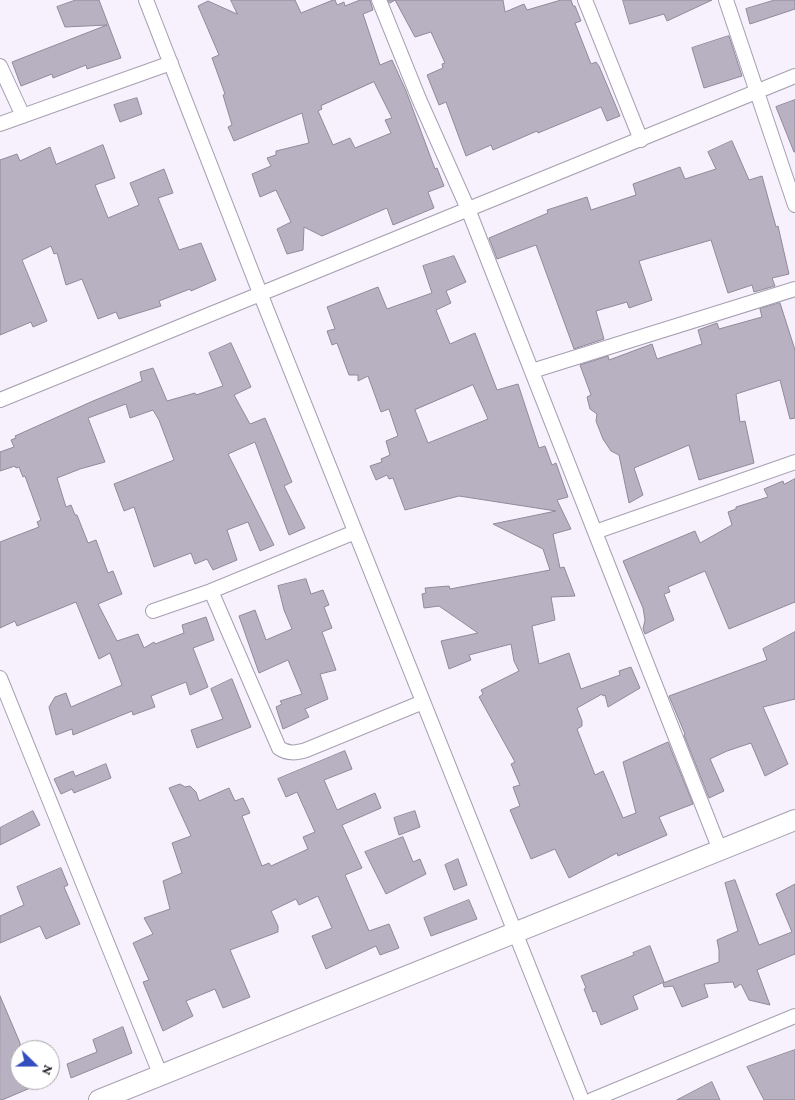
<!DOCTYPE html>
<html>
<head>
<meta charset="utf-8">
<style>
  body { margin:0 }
  #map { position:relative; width:795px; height:1100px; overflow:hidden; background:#f6f1fd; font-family:"Crimson Pro",serif }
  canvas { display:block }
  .north { position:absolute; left:10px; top:1040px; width:50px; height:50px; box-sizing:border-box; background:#fff; border:1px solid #a9a7aa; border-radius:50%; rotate:112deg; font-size:14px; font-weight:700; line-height:20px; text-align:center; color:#27242b }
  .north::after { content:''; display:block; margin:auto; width:18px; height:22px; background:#334dbe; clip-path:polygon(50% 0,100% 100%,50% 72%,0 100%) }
</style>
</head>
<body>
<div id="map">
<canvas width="795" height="1100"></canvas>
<div class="north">N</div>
</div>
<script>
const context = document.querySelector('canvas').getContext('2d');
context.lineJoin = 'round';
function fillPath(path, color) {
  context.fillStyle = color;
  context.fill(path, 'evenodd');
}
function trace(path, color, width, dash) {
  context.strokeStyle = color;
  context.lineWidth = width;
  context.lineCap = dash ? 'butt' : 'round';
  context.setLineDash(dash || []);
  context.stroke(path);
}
const building = new Path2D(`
  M76,0h23l22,58 -34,11 -1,-4 -33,13 -1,-4 -31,12 -9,-24 95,-37 -42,2 -8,-20z
  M231,0h64l6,13 32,-13h2l2,5 7,-3 1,4 15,-6h10l3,10 -10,4 17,51 12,-5 14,31 29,78 2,-1 7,18 -16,6 6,16 -41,17 -6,-17 -65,28 -18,-9 -1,23 -16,4 -10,-25 14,-7 -15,-32 -16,7 -8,-23 19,-8 -4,-8 9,-3v-4l33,-8 -7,-30 -68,28 -6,-14 4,-2 -9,-30 2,-1 -13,-36 7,-3 -21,-49 10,-5 29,13zM374,82l18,36 -7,2 6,13 -36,15 -5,-10 -17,7 -15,-34 4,-2 -1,-3z
  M388,0h115l2,12 19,-8 3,6 34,-10h10l2,6h2l6,15 -6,2 16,41 5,-2 3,4 21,50 -13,5 -6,-14 -63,26 -1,-2 -44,19 -2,-5 -25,11 -20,-54 -7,3 -12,-30 16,-7 -1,-4 3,-1 -14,-31 -16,5 -20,-37 -5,3z
  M623,0h89l-45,21 -3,-7 -34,10z
  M775,0h20v9l-45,15 -4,-15z
  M729,36l13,40 -38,12 -12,-40z
  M137,98l5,16 -22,8 -6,-17z
  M795,100v52h-1l-18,-45z
  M732,141l17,39 13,-4 14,51 2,-1 11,48 -17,4 3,8 -21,6 -2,-7 -24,8 -17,-53 -72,21 13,39 -23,8 -2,-6 -31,9 8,28 -30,10 -38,-104 -39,14 -8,-21 59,-25 -1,-3 40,-13 4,13 45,-15 -3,-11 47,-17 5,12 31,-10 -8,-17z
  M103,145l12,33 -20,7 13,33 31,-13 -9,-22 34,-14 9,24 -15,5 21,52 22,-7 15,37 -25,11 -1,-2 -31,12 2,5 -42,13 -3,-7 -18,7 -16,-40 -16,6 -9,-32 -3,1 -3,-8 -29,14 25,61 -14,6 -2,-5 -31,13v-175l17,-6 3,7 30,-14 6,17z
  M454,256l12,26 -20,9 5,12 -15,7 14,34 25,-11 22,57 21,-6 21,64 6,-2 7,19 4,-2 12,34 -11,3 14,29 -18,5 7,34 4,-1 11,29 -24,1 4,23 -23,6 7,38 30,-11 12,36 39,-14 -1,-4 12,-4 9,21 -32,19 -3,-12 -2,1 -1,-2 -25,14 5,13v5l-5,3 18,46 8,-4 20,47 13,-5 -13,-51 45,-20 25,62 -34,13 8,18 -49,21 -1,-3 -48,25 -14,-29 -24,10 -21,-49 10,-4 -7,-19 7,-2 -9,-21 4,-2 -36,-65 4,-3 -2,-4 38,-19 -5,-10 -3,-17 -42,11 2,5 -22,9 -8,-28 37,-8 -39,-27 -15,2 -2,-14 4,-1 -1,-5 24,-2 1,3 100,-19 -7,-21 -50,-25 63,-13 -97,-15 -54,14 -12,-32 -4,1 -2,-4 -11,5 -6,-14 12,-4 -1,-3 9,-4 -4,-14 12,-5 -9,-27 -8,3 -13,-36 -10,5v-6h-9l-12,-32 -5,2 -5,-14 8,-2 -8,-22 51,-20 9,22 45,-16 -9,-27zM473,385l15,34 -60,24 -13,-33z
  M780,303l15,47v68l-5,1 -10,-39 -44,14 4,28 5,-1 9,42 -55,17 -10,-35 -55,23 9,27 -14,8 -10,-48 -8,-4 -8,-12 -7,-18 1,-7 -7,-5 -3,-12 4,-2 -11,-30 28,-9 1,4 43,-16 5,15 45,-15 -4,-14 19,-7 2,6 43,-12 -2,-8z
  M231,343l20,44 -17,8 16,29 15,-6 27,64 -8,4 21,42 -16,7 -34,-93 -27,12 46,91 -14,6 -12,-29 -21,8 10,30 -24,10 -6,-11 -12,5 -4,-11 -37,14 -20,-60 -10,4 -10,-27 60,-24 -15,-40 -6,-10 -23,8 -4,-14 -38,14 17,44 -25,7 -23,9 9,29 5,-2 4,10h2l11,28 8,-3 12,33 5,-2 9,23 -24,10 19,37 21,-7 6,14 10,-6 1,2 29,-11 -2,-8 24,-8 8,23 -21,8 15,39 -18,8 -4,-13 -35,14 4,11 -22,8 -1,-4 -59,24 -1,-6 -16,6 -7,-28 6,-10 11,-4 5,14 51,-22 -12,-32 -11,6 -23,-57 -59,24 -2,-5 -15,7v-86l39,-15 -2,-5 4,-2 -16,-44 -2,1 -4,-10 -3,1 -1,-2 -15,5v-19l14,-5 -3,-7 5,-2 -1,-2 78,-35 49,-20 -2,-9 13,-4 14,33 28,-8 1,2 27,-9 -14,-33z
  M795,479v123l-66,27 -24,-58 -37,16 2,5 -6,2 10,26 -29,14 -2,-5 2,-9 -2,-12 -20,-47 72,-30 5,12 32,-18 -4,-13 8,-3v-2l32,-10 -4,-8 19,-8 1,3z
  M306,579l5,15 12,-4 6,15 -5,2 8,21 -10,4 14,38 -16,4 8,25 -23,10 4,8 -26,12 -7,-22 6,-3 -2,-3 22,-7 -14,-34 -29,13 -20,-57 16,-6 11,30 26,-11 -8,-19 -6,-24z
  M795,632v67l-32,8 25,57 -23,12 -14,-33 -24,8 -17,8 14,32 -15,7 -25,-63 1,-1 -16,-38 98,-36 -4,-11z
  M232,679l19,48 -54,21 -6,-18 32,-11 -12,-30z
  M345,751l7,18 -28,11 13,30 38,-17 6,15 -39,17 20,43 -17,7 24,56 20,-7 10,24 -19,7 -4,-9 -50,23 -14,-33 20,-8 -14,-32 -19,9 -3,-6 -25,12 7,15v6l-48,18 20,47 -27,11 -8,-19 -29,12 7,15 -30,15 -20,-49 6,-2 -16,-37 20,-9 -9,-16 26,-9 -7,-28 19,-8 -10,-30 19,-7 -22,-48 11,-4 5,3 5,-1 6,6 3,9 30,-13 6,13 8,-3 7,15 -8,3 20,50 7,-3 2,3 37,-17 -5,-12 12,-5 -18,-40 -11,5 -8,-18z
  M106,764l5,14 -37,15 -2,-4 -11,5 -7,-15 19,-8 2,5z
  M33,811l7,14 -40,20v-17z
  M415,811l5,16 -21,8 -5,-17z
  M403,837l10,25 7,-3 6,15 -40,20 -21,-42z
  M458,859l9,26 -13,5 -9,-25z
  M61,868l7,17 -4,2 16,37 -34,15 -6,-13 -40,17v-27l24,-11 -7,-18z
  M735,880l24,65 33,-13 -16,-38 19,-10v70l-38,16 13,35 -21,-5 -8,-16 -6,4 -2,-6 -29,2 4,13 -26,10 -9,-21 -9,1 -1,-4 56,-21v-12l-2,-10 21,-9 -13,-48z
  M469,900l8,19 -46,17 -7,-18z
  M650,946l14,36 -31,14 5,13 -37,16 -5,-14 -3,1 -9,-23 2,-1 -5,-12 53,-21 -1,-2z
  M0,996l20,47v37h29l-47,20h-2z
  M123,1027l9,26 -61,25 -4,-14 30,-12 -4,-12z
  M795,1050v50h-31l-17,-33z
  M712,1082l8,18h-43z`);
const street = new Path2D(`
  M146,0l114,293 322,807
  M379,0l40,99 49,110 252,641
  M585,0l56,140
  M726,0l69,205
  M0,66l23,50
  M0,124l171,-61
  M532,371l263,-82
  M0,400l795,-324
  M595,532l200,-70
  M211,591l68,157c9,6 17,5 27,2l117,-48
  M153,611l58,-20 144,-59
  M0,678l161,398
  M592,1100l203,-84`);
const secondary = new Path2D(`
  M99,1100l696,-280`);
fillPath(building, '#b8b1c2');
trace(building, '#90899a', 1);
trace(street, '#a69fb1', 16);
trace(secondary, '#a69fb1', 22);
trace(street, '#fff', 14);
trace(secondary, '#fff', 20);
</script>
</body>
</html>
